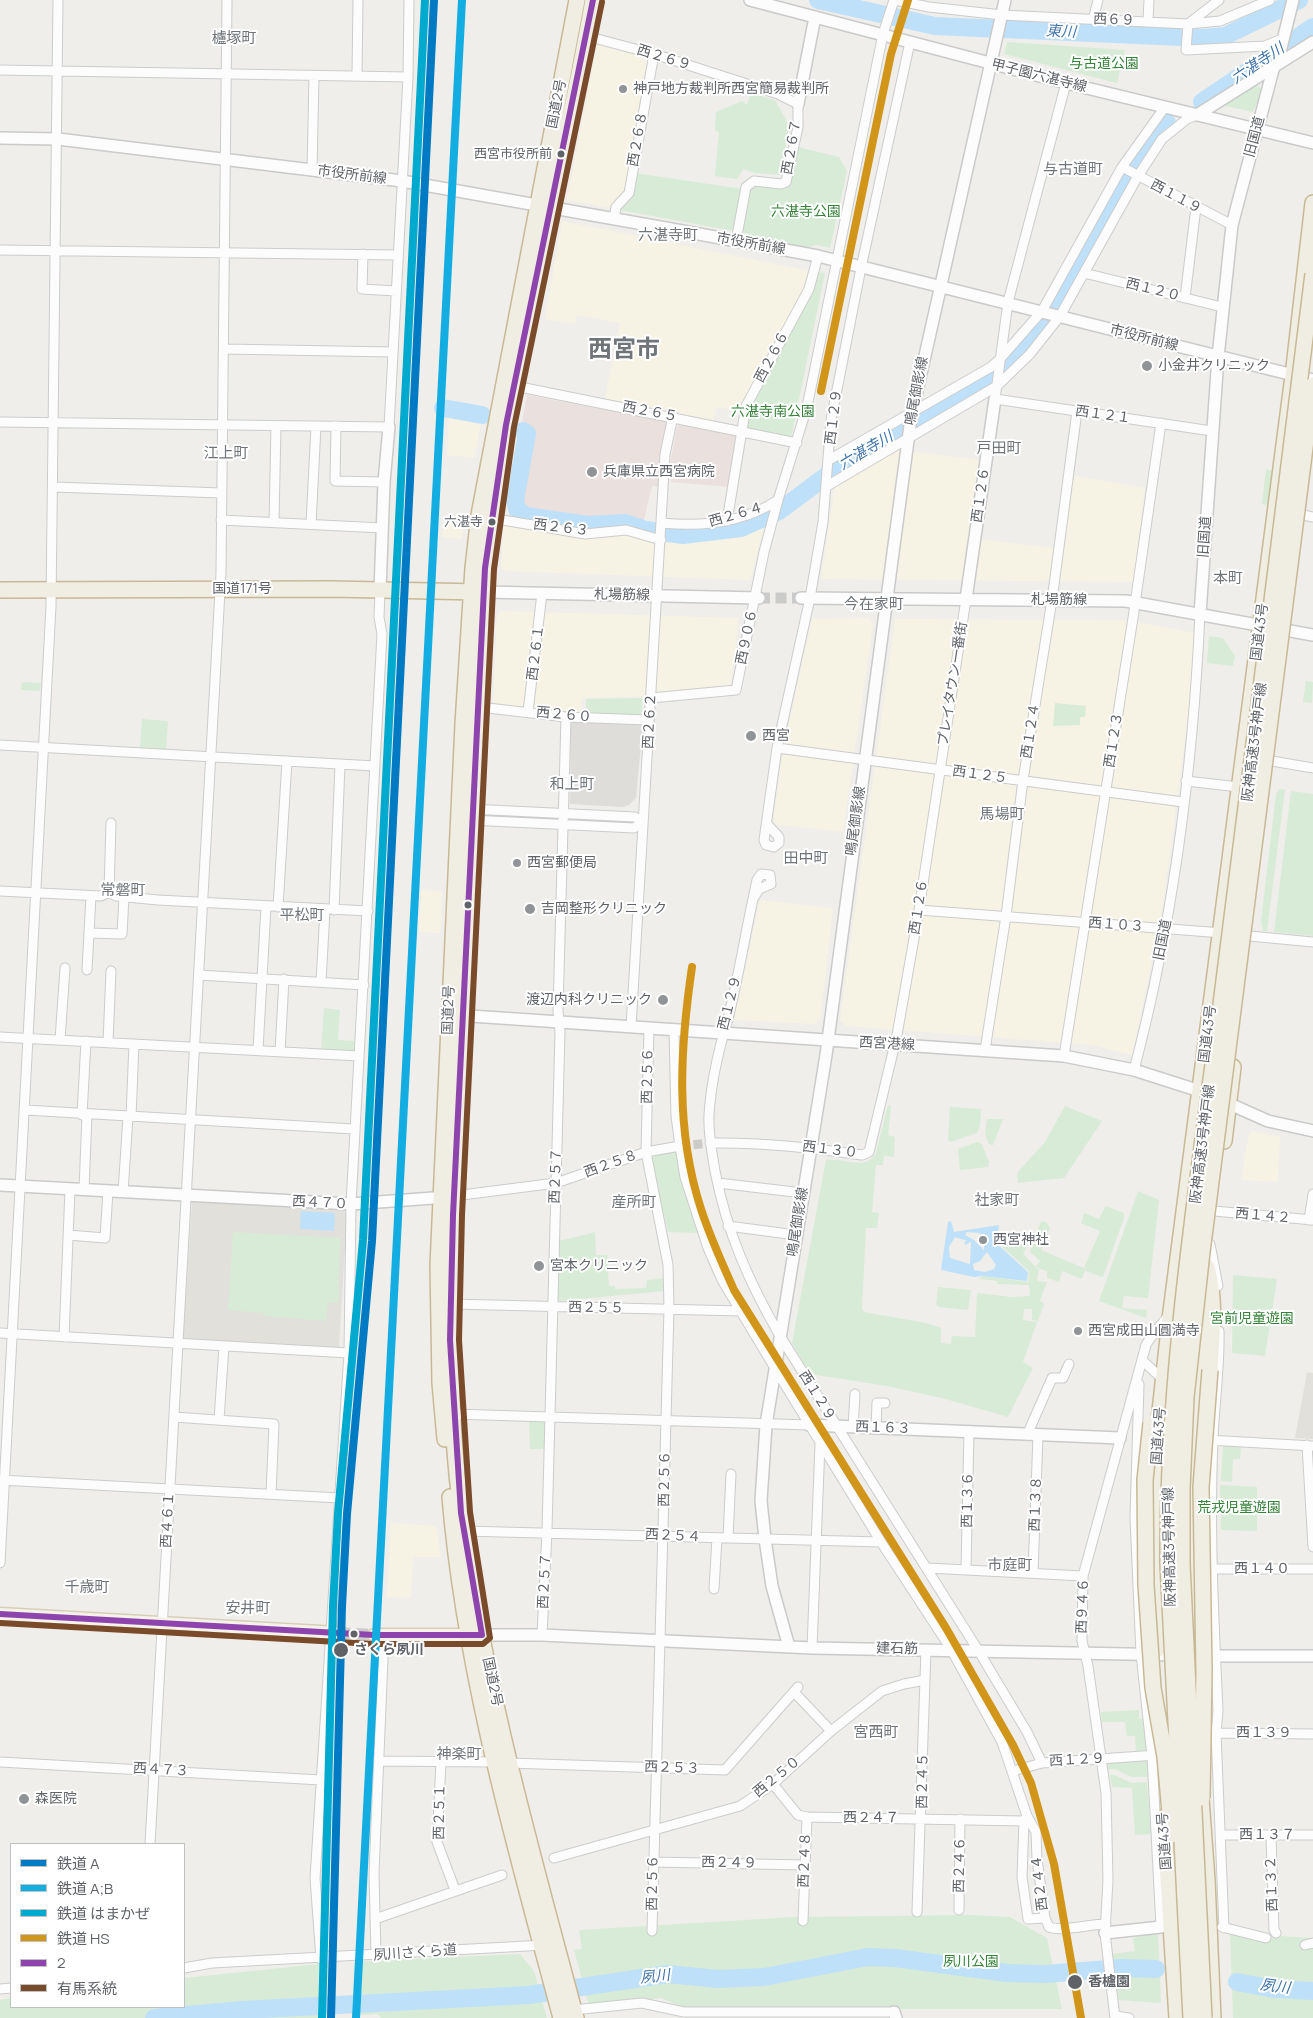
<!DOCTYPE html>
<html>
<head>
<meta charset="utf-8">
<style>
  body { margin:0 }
  #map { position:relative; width:1313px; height:2018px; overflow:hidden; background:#efeeea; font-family:Manrope,"Noto Sans JP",sans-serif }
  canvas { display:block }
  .legend { position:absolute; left:10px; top:1843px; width:175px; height:165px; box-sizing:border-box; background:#fff; border:1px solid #bfc1c3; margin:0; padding:6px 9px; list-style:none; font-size:15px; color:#5f6368 }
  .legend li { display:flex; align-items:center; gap:10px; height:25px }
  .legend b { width:25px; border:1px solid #bfc1c3 }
</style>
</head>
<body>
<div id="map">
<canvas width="1313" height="2018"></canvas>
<ul class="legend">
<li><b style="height:6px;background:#007ac2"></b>鉄道 A</li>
<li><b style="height:6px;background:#13ade1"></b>鉄道 A;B</li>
<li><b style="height:6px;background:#00a9ce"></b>鉄道 はまかぜ</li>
<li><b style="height:6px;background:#d1951a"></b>鉄道 HS</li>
<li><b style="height:6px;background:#8e44ad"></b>2</li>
<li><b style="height:6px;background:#7a4b2a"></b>有馬系統</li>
</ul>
</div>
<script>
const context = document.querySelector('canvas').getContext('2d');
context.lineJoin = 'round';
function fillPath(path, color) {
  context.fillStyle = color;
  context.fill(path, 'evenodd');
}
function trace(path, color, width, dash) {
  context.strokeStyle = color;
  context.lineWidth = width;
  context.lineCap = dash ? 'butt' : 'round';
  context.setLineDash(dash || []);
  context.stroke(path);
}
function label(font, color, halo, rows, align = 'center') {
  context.font = font + ' Manrope,"Noto Sans JP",sans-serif';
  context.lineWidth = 4;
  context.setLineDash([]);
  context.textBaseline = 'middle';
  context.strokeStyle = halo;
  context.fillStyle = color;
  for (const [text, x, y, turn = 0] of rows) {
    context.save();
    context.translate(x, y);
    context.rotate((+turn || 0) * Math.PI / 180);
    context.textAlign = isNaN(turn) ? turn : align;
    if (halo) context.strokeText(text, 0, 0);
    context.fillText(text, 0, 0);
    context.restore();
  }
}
const commercial = new Path2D(`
  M597,44l49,13 3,4 -25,132 -13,15 -44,-8z
  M562,221l248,50 -6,18 -59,109 -3,13 -26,-4 -3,15 -108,-23 15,-76 -43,-8 -2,9 -30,-5z
  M449,412l33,7 -8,39 -27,-3z
  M894,449l85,11 -10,78 93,11 12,-73 71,12 -12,94 -312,-3 14,-93z
  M444,521l20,3 -2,15 -20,-2z
  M504,523l120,10 29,9 17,-4 71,-1 23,-11 -14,54 -245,-9 -4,-4z
  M500,611l238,7 -3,37 -6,32 -83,9 -64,2 -1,15 -88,-8 4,-90z
  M868,618l5,6 -30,208 -70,-8 9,-68 30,-137z
  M897,619l229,1 69,13 -6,78 -28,207 -29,137 -40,-10 -245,-19 -7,-6 55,-399z
  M421,890l21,1 -2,42 -21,-1z
  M760,900l73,8 -13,112 -6,4 -80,-4z
  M1252,1131l28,6 -2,45 -37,-2 8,-46z
  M391,1523l45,3 5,31h-28l-2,41 -24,-1z`);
const industrial = new Path2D(`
  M574,721l69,2 -7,75 -7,7 -6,2 -53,-3 1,-80z`);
const education = new Path2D(`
  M192,1201l150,8 5,5 -8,134 -156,-8z
  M1307,1372l6,1v66l-18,-1z`);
const medical = new Path2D(`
  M527,395l137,26 2,3 -7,34 -1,29 -6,-1 -9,37 -18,-5 -33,2 -65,-10 -5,-3 -1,-8 9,-54 -12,-1z
  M682,424l55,10 2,3 -9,50 -59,-5v-23l6,-32z`);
const green = new Path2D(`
  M1007,42l118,8 -8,33 -113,-29z
  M1251,83l12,6 -10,23 -33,-7z
  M751,93l24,7 14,25 -8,47 -1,3 -25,-2 -12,-4 -6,10 -22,-3 4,-44 -4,-1 1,-19 26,-11 5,4z
  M798,147l41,10 8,14 -17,77 -14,-3 -10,3 -54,-9 1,-4 -11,-2 8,-43 8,-6 29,2z
  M635,173l107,16 -8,42 -114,-21z
  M818,272l7,1 -34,165 -42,-9 -3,-3 2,-15z
  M1266,469l9,3 -3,26 -6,7 -4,-1z
  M1209,636l14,2 12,18 -2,10 -26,-3z
  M1306,681l7,1 -1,21 -9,-1z
  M22,682l19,1 -1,8 -19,-1z
  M642,698v14l-4,3 -52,-1v-15z
  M1055,703l31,3 -1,11h-5v8l-27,1z
  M142,719l26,2 -2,29 -26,-1z
  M1280,789l5,1 -18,141h-4l-2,-10 15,-127z
  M1291,791l22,3v142l-39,-4z
  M324,1008l16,2 -2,30 16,1v10h-33z
  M888,1105l3,1 -3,29 7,2 -1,20 -10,-1 -1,9h-7l-4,47 7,1 -2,15h-11l-4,81 2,3 62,11 15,5v15l10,1 1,-8 23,1 2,-44 35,4 18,-1 -1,-11 -32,-1v-3l-18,-2 3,-3 46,6 1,-11 -30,-27c6,-8 24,-7 32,-5l-8,15 16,16 -2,11 10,1 -7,19 4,3 -6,17 -6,-1v-11h-8l-1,11 14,2 -14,40 10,6 -25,49 -66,-19 -55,-12 -77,-12 -18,-31 34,-183c17,-3 40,12 50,-7z
  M1065,1106l37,15 -38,57 -46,5 -1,-10 28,-31z
  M950,1107l31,2 -1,16 -3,8 -26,9 -3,-1z
  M987,1119h16l-10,26 -4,-1 -4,-10z
  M977,1142l5,2 7,18 -1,5 -28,3 -2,-21z
  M676,1150l22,83 -30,-1 -17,-73 1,-4z
  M1138,1191l21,9 -11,98 -24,-2 -2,12 25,2 -1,8 -47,-17z
  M1106,1206l18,7v5l-21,59 -18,-6 -3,8 -20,-8 -3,11 -12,-4v-7l-7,-2 -4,-3 4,-5 -10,-9 11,-31 5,1 4,6 -9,22 43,18 16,-37 -19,-8 3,-10 15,6z
  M233,1232l107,6 -2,64 -10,1 -2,18 -62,-5v-3l-36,-3z
  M595,1232l1,23h11l2,31h6v3l31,-1 1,-8 18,-2 1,13 -109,10 2,-60z
  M1233,1275l44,4 -12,77 -33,-3z
  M938,1287l33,3 -3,20 -29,-3 -3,-2z
  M529,1421h14l3,3v25h-16z
  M1223,1446l18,1 -1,12h-7l-1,23 -11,-1z
  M1220,1485l37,2v44l-36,-1z
  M1139,1710v9h4l4,32 -11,1 -1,-16h-8l-2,-14h-23l-1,-10z
  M1147,1760l2,17h-18l-16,-8h-7v-6z
  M1110,1775h5l16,8 16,-1 4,52 -16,1 -3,-47 -20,-1z
  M972,1915l38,2 37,21 15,71h-374l-27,-11 -72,8 -15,-56 8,-1 -3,-19 216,-13z
  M1158,1932l3,71 -42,-3 -7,-46 23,-3 -2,-13z
  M1230,1933l83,5v80h-80z
  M520,1954l14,17 13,47h-166l-4,-4 -25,2 2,-54z
  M329,1963l-4,55h-325v-18l11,-2v9h173v-29z`);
const water = new Path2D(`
  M301,1211l34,2 -1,18 -34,-2z
  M951,1221l3,11 45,-7 -2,19 31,28 -1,9 -45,-5 -8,1 -33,-7 7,-48zM967,1232l12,1 5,3v14l-10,-10 -9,-5zM955,1237l16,5 -1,22 -20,-6 -1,-11zM987,1252l9,13 -2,4 -9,3 -11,-2 -1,-6 7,-3z`);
const stream = new Path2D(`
  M966,1243l4,-3`);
const river = new Path2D(`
  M818,0l117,26 269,12 21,-2 74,-36
  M1202,102l111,-75
  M443,408l39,7
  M523,431l4,3 -12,66 2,9 9,7 62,9 37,-2 21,7 37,5 58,-7 38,-17 62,-46 148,-85c56,-44 88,-107 120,-168 16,-30 31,-67 58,-89
  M1237,1982l37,7 39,2
  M154,2018l88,-8 287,-15 139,-21 50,5 46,-2 104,-20 27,1 112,15 38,1 76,-6 35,1`);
const streetTunnel = new Path2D(`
  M680,1146l30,-3`);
const secondaryTunnel = new Path2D(`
  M759,598h42`);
const primaryTunnel = new Path2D(`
  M338,1633l36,2`);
const street = new Path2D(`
  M895,0l34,7 73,8 186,9 32,-3 50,-21
  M1219,0l-31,24 -2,26 79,-4 17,-7
  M1093,20l5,-20
  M1148,21l1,-21
  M586,36l68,18 124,40 20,10v23l-12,55 -5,2 -27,-3 -8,6 -10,54
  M0,70l408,7
  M357,76l1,-76
  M1066,83l-58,219 -13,97 217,32
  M1122,167l110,58
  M312,170l2,-94
  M614,219l2,-12 13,-14 25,-139
  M0,250l397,5
  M363,254l-1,35 34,2
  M1084,273l138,34
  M1185,298l11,-91
  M224,349l169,3
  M510,385l287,58
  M0,422l389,5 19,-350 1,-77
  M336,426l-1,55 49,1
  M829,460l162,-93 8,-7 43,-49 80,-144 43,-60
  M827,486l170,-100 33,-32 30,-38 78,-140 24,-37 25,-20 10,-4
  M54,487l167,6
  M1303,515l10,2
  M491,518l94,16 41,-4 35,10
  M221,520l161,8
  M727,521l19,-115 63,-117 9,-33
  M274,522l2,-96
  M662,523c40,4 81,0 116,-23l29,-93 76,-373 11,-34
  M311,524l5,-98
  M651,698l85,-8 28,-138 14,-52
  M479,707l87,10 83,3
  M528,712l14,-119
  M0,745l375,21
  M777,748l406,54
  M1272,761l41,7
  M1186,781l53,6
  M470,809l165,8 8,5
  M470,820l164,8 9,-6
  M767,824l12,13v6l-5,4 -8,-2 -2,-5 13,-92 33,-150 13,-76 8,-102 30,-152 49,-226
  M761,874l9,1 1,9 -12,5 -6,10 4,-19z
  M0,891l101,5 8,-4 7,4 42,4 210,11
  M109,892l2,-69
  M753,899c-9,41 -15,82 -26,123 -9,30 -16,61 -18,93 -1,19 3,37 6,56 12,62 34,111 65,165l198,314 49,82 15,31
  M278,907l9,-146
  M334,910l6,-145
  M919,910l304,23
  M89,933l33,1 2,-37
  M1239,935l74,7
  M87,970l4,-74
  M199,975l165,10
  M321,982l4,-72
  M631,1027l34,-573 8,-38
  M649,1028l-3,124 22,113 1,44 -17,622
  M674,1030l2,86 4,30 5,31 23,71 14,32 54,90 105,172 70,107 51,93 25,74 9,16 1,27 8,59 4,9c12,5 41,-3 57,-3
  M0,1037l359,19
  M60,1040l5,-72
  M108,1042l3,-71
  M258,1050l8,-144
  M985,1050l21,-134 17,-136 29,-180 25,-189
  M280,1052l4,-73
  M1064,1056l69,-438 28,-195
  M1134,1070c39,-148 59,-303 66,-456
  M25,1110l329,19
  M82,1115l4,-74
  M131,1117l3,-73
  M710,1143c51,-1 101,5 152,12l7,-3 28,-117 22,-125 47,-311
  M718,1183l85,10
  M84,1190l3,-75
  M123,1192l5,-75
  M454,1196l102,-13 90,-31 34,-6
  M1214,1211l99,9
  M1309,1220l4,-26
  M728,1226l68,9
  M68,1235l37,3 3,-47
  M1210,1244l8,42
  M451,1304l290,7
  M1219,1331c1,37 -5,73 -6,110 -4,90 1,180 5,270l-2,22 8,195
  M0,1333l349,20
  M64,1337l6,-147
  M1142,1360l16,15
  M1139,1384l-4,134 6,136 11,102 9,171h4
  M453,1414l356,11
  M174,1417l100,7 -3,70
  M219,1420l5,-74
  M853,1427l2,-33
  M876,1428l1,-25h8
  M1027,1435l25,-57h11l6,-14
  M1208,1440l105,6
  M1307,1445l6,102
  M0,1480l340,18
  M464,1531l417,11
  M728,1538l3,-64
  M0,1563l51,-957 7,-606
  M928,1568l155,8
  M966,1569l3,-138
  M1211,1569h102
  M1033,1573l5,-138
  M714,1589l3,-51
  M542,1635l5,-104 13,-499 -2,-21 8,-294
  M812,1648l8,-204
  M794,1692l37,39
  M1216,1733l97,1
  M379,1761l115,1
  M0,1762l321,18
  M441,1762l-4,80 18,48
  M509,1763l216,7 73,-83
  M1013,1771l29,-8 115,-8
  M773,1784l25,31 9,2 -4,104
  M1027,1816l-3,5 -2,56 6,42 17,-1
  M807,1817l217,4
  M1221,1835h92
  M1271,1835l3,95 2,3
  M150,1844l71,-1271 6,-573
  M554,1858l186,-52 33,-22 58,-53 51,-40 22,-7 21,-4
  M653,1862l152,3
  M959,1910l1,-91
  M917,1912l9,-262
  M375,1919l127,-44
  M1222,1927l44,11
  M1305,1945l8,-2
  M376,1955l-2,-82 10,-238
  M321,1959l-6,-81 34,-525 2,-149 31,-570 -3,-17 1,-26
  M184,1968l28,-5 333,-18
  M0,1989l11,-1
  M573,2010l69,-7 42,9h210
  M1115,2016l14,2
  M1115,2018l-10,-85 3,-53 -2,-87 -18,-127 -6,-25 1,-65 63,-231c5,-10 21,-26 22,-30`);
const secondary = new Path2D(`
  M750,0l316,83 247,60
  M1277,64l16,-64
  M798,104l17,-87
  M1197,115l116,-73
  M0,138l58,1 344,42 286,51 130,24 495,124
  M380,591l4,-109 5,-55
  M485,592l274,6
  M801,598l325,3 187,34
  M966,599l29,-200
  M1200,614l18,-257 14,-132 42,-159
  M456,1015l608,41 70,14 72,23
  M1223,1101l45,20 45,10
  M0,1185l351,19 96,-7
  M809,1425l311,13
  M482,1635h60l270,13 367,7
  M789,1647l-17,-61 -7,-47 -4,-38 5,-76 60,-370 85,-637 94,-418
  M1197,1656h116
  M1105,1933l56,-6
  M894,2012l2,6`);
const primary = new Path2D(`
  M0,1614l338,19
  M374,1635h102`);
const highway = new Path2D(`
  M0,590l331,-1 150,3
  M1224,1141l9,-74
  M1207,1267c9,34 5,68 3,103
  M445,1439l-5,-56 -2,-118 25,-541 10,-156 6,-53 98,-515
  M450,1497c15,178 65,349 111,521
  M1157,1650v-211l13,-120 123,-943 20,-173
  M1195,1685l-5,-178 14,-209
  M1200,1785l7,95 6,138
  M1164,1817l13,201
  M576,2018c-44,-166 -92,-332 -114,-502 -10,-70 -12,-141 -11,-212l34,-736c20,-191 75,-378 108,-568`);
const highwayBridge = new Path2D(`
  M1151,1423l-6,57 1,105 7,103 12,69 7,78
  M1202,1798l2,-127 -3,-184 9,-117
  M1191,2018l-23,-454c-1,-186 28,-369 52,-552 31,-246 63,-492 93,-738
  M1204,2018l-22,-454v-75l4,-92 16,-145 111,-867`);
const bus1 = new Path2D(`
  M0,1614l374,21h108l-21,-122 -11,-173 3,-125 32,-647 21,-143 87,-425`);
const bus2 = new Path2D(`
  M0,1623l374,21h109l7,-6 -20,-126 -11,-172 3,-125 32,-646 20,-142 88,-425`);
const rail1 = new Path2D(`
  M331,2018l11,-412 5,-92 25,-273 62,-1241`);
const rail2 = new Path2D(`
  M356,2018l106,-2018`);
const rail3 = new Path2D(`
  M322,2018l11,-412 5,-93 25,-273 62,-1240`);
const rail4 = new Path2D(`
  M821,391l70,-337 17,-54
  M692,967c-12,82 -17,162 9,242 9,28 21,54 33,81l212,338 67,117 18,38 23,81 27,154`);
const markers = [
  [623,89,5,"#919496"],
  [561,154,4.5,"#5f6368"],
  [1147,366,6,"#919496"],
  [592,472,6,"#919496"],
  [492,522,4.5,"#5f6368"],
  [751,736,6,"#919496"],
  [517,863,5,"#919496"],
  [468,905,4.5,"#5f6368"],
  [530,909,6,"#919496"],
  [663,1000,6,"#919496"],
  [983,1240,5,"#919496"],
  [539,1266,6,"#919496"],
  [1078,1331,5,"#919496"],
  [354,1634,4.5,"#5f6368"],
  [341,1650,8,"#5f6368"],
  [24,1799,6,"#919496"],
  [1075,1982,8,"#5f6368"]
];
const busNames = [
  ["西宮市役所前",552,154],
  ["六湛寺",483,522]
];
const streetNames = [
  ["西６９",1114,20,2],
  ["西２６９",664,58,17],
  ["甲子園六湛寺線",1039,76,14],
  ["国道2号",557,104,-79],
  ["旧国道",1255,137,-75],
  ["西２６８",638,139,-80],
  ["西２６７",792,147,-80],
  ["市役所前線",352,175,7],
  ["西１１９",1176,197,28],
  ["市役所前線",751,244,10],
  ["西１２０",1153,290,14],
  ["市役所前線",1144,338,14],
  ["西２６６",772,357,-62],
  ["鳴尾御影線",917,391,-79],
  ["西２６５",650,412,11],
  ["西１２１",1103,415,8],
  ["西１２９",834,417,-83],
  ["西１２６",981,495,-82],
  ["西２６４",736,515,-16],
  ["西２６３",561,528,7],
  ["旧国道",1205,537,-86],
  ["国道171号",242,589],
  ["札場筋線",622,595,1],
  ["札場筋線",1059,600],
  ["国道43号",1260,632,-83],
  ["西９０６",747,637,-78],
  ["西２６１",536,653,-83],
  ["プレイタウン一番街",953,684,-81],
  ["西２６０",564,715,5],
  ["西２６２",650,721,-87],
  ["西１２４",1031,731,-81],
  ["西１２３",1114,740,-81],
  ["阪神高速3号神戸線",1255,742,-83],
  ["西１２５",980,775,8],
  ["鳴尾御影線",856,821,-82],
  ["西１２６",919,907,-81],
  ["西１０３",1116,925,4],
  ["旧国道",1163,940,-79],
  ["西１２９",730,1003,-76],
  ["国道2号",449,1010,-88],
  ["国道43号",1208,1034,-83],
  ["西宮港線",887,1044,3],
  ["西２５６",648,1076,-89],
  ["阪神高速3号神戸線",1203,1144,-83],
  ["西１３０",830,1150,7],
  ["西２５８",611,1164,-20],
  ["西２５７",556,1176,-88],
  ["西４７０",320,1203,3],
  ["西１４２",1263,1216,5],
  ["鳴尾御影線",798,1222,-81],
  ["西２５５",596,1308,1],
  ["西１２９",817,1396,58],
  ["西１６３",883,1428,2],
  ["国道43号",1159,1436,-86],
  ["西２５６",665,1479,-89],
  ["西１３６",968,1500,-89],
  ["西１３８",1036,1504,-88],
  ["西４６１",168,1520,-87],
  ["西２５４",673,1536,3],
  ["阪神高速3号神戸線",1170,1547,-91],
  ["西１４０",1262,1569],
  ["西２５７",545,1581,-87],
  ["西９４６",1083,1606,-88],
  ["建石筋",897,1649,1],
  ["国道2号",492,1682,78],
  ["西１３９",1264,1733],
  ["西１２９",1077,1760,-3],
  ["西２５３",672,1768,2],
  ["西４７３",161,1770,3],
  ["西２５０",777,1777,-39],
  ["西２４５",923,1781,-89],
  ["西２５１",440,1812,-89],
  ["西２４７",871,1818],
  ["西１３７",1267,1835],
  ["国道43号",1165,1841,-94],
  ["西２４８",805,1860,-88],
  ["西２４９",729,1863,1],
  ["西２４６",960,1865,-89],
  ["西２５６",653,1883,-89],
  ["西２４４",1040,1883,-97],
  ["西１３２",1272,1884,-92],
  ["夙川さくら道",415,1953,-4]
];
const parkNames = [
  ["与古道公園",1104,64],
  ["六湛寺公園",806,212],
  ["六湛寺南公園",773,412],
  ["宮前児童遊園",1252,1319],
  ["荒戎児童遊園",1239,1508],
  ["夙川公園",971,1962]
];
const poiNames = [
  ["神戸地方裁判所西宮簡易裁判所",633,89],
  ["小金井クリニック",1158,366],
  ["兵庫県立西宮病院",603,472],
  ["西宮",762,736],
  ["西宮郵便局",527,863],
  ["吉岡整形クリニック",541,909],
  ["渡辺内科クリニック",652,1000,"right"],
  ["西宮神社",993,1240],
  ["宮本クリニック",550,1266],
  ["西宮成田山圓満寺",1088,1331],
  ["森医院",35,1799]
];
const stopNames = [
  ["さくら夙川",354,1650],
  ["香櫨園",1088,1982]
];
const waterNames = [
  ["東川",1061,32,3],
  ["六湛寺川",1258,64,-34],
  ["六湛寺川",866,451,-31],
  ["夙川",655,1977,-6],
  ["夙川",1275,1987,7]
];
const neighbourhoodNames = [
  ["櫨塚町",234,39],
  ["与古道町",1073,170],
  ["六湛寺町",668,236],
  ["戸田町",999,449],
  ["江上町",226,454],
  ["本町",1228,579],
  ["今在家町",874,605],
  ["和上町",572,785],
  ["馬場町",1002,815],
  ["田中町",806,859],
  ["常磐町",123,891],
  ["平松町",302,916],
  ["社家町",997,1201],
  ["産所町",634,1203],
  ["市庭町",1010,1566],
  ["千歳町",87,1588],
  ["安井町",248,1609],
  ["宮西町",876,1733],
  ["神楽町",459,1755]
];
const townNames = [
  ["西宮市",624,350]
];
fillPath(commercial, '#f7f3e4');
fillPath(industrial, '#dfddda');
fillPath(education, '#e2e0da');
fillPath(medical, '#eae0de');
fillPath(green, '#d8ebd6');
fillPath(water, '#bfe0f9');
trace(stream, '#bfe0f9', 3);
trace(river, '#bfe0f9', 18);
trace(streetTunnel, '#cbcbca', 9, [9, 4.5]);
trace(secondaryTunnel, '#cbcbca', 11, [11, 5.5]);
trace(primaryTunnel, '#cbcbca', 12, [12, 6]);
trace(street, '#cbcccc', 11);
trace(secondary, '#cacacb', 14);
trace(primary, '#d7ceb8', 15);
trace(highway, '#c8b996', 18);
trace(street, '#fdfcfc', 9);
trace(secondary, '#fdfcfc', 11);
trace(primary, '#f4f2e9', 12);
trace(highway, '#f0ede3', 15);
trace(highwayBridge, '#c8b996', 18, []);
trace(highwayBridge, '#f0ede3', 15);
trace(bus1, '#8e44ad', 6);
trace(bus2, '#7a4b2a', 6);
trace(rail1, '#007ac2', 8);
trace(rail2, '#13ade1', 8);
trace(rail3, '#00a9ce', 8);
trace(rail4, '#d1951a', 8);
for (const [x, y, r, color] of markers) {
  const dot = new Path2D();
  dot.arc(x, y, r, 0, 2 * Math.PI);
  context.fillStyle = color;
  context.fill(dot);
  trace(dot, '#fff', 2);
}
label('13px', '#5f6368', '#fff', busNames, 'right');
label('14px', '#5f6368', '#fff', streetNames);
label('14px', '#348238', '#fff', parkNames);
label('14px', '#5f6368', '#fff', poiNames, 'left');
label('bold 14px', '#5f6368', '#fff', stopNames, 'left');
label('italic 15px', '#4174aa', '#fff', waterNames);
label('15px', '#70757a', '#fff', neighbourhoodNames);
label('bold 24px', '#70757a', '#fff', townNames);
</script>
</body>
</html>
